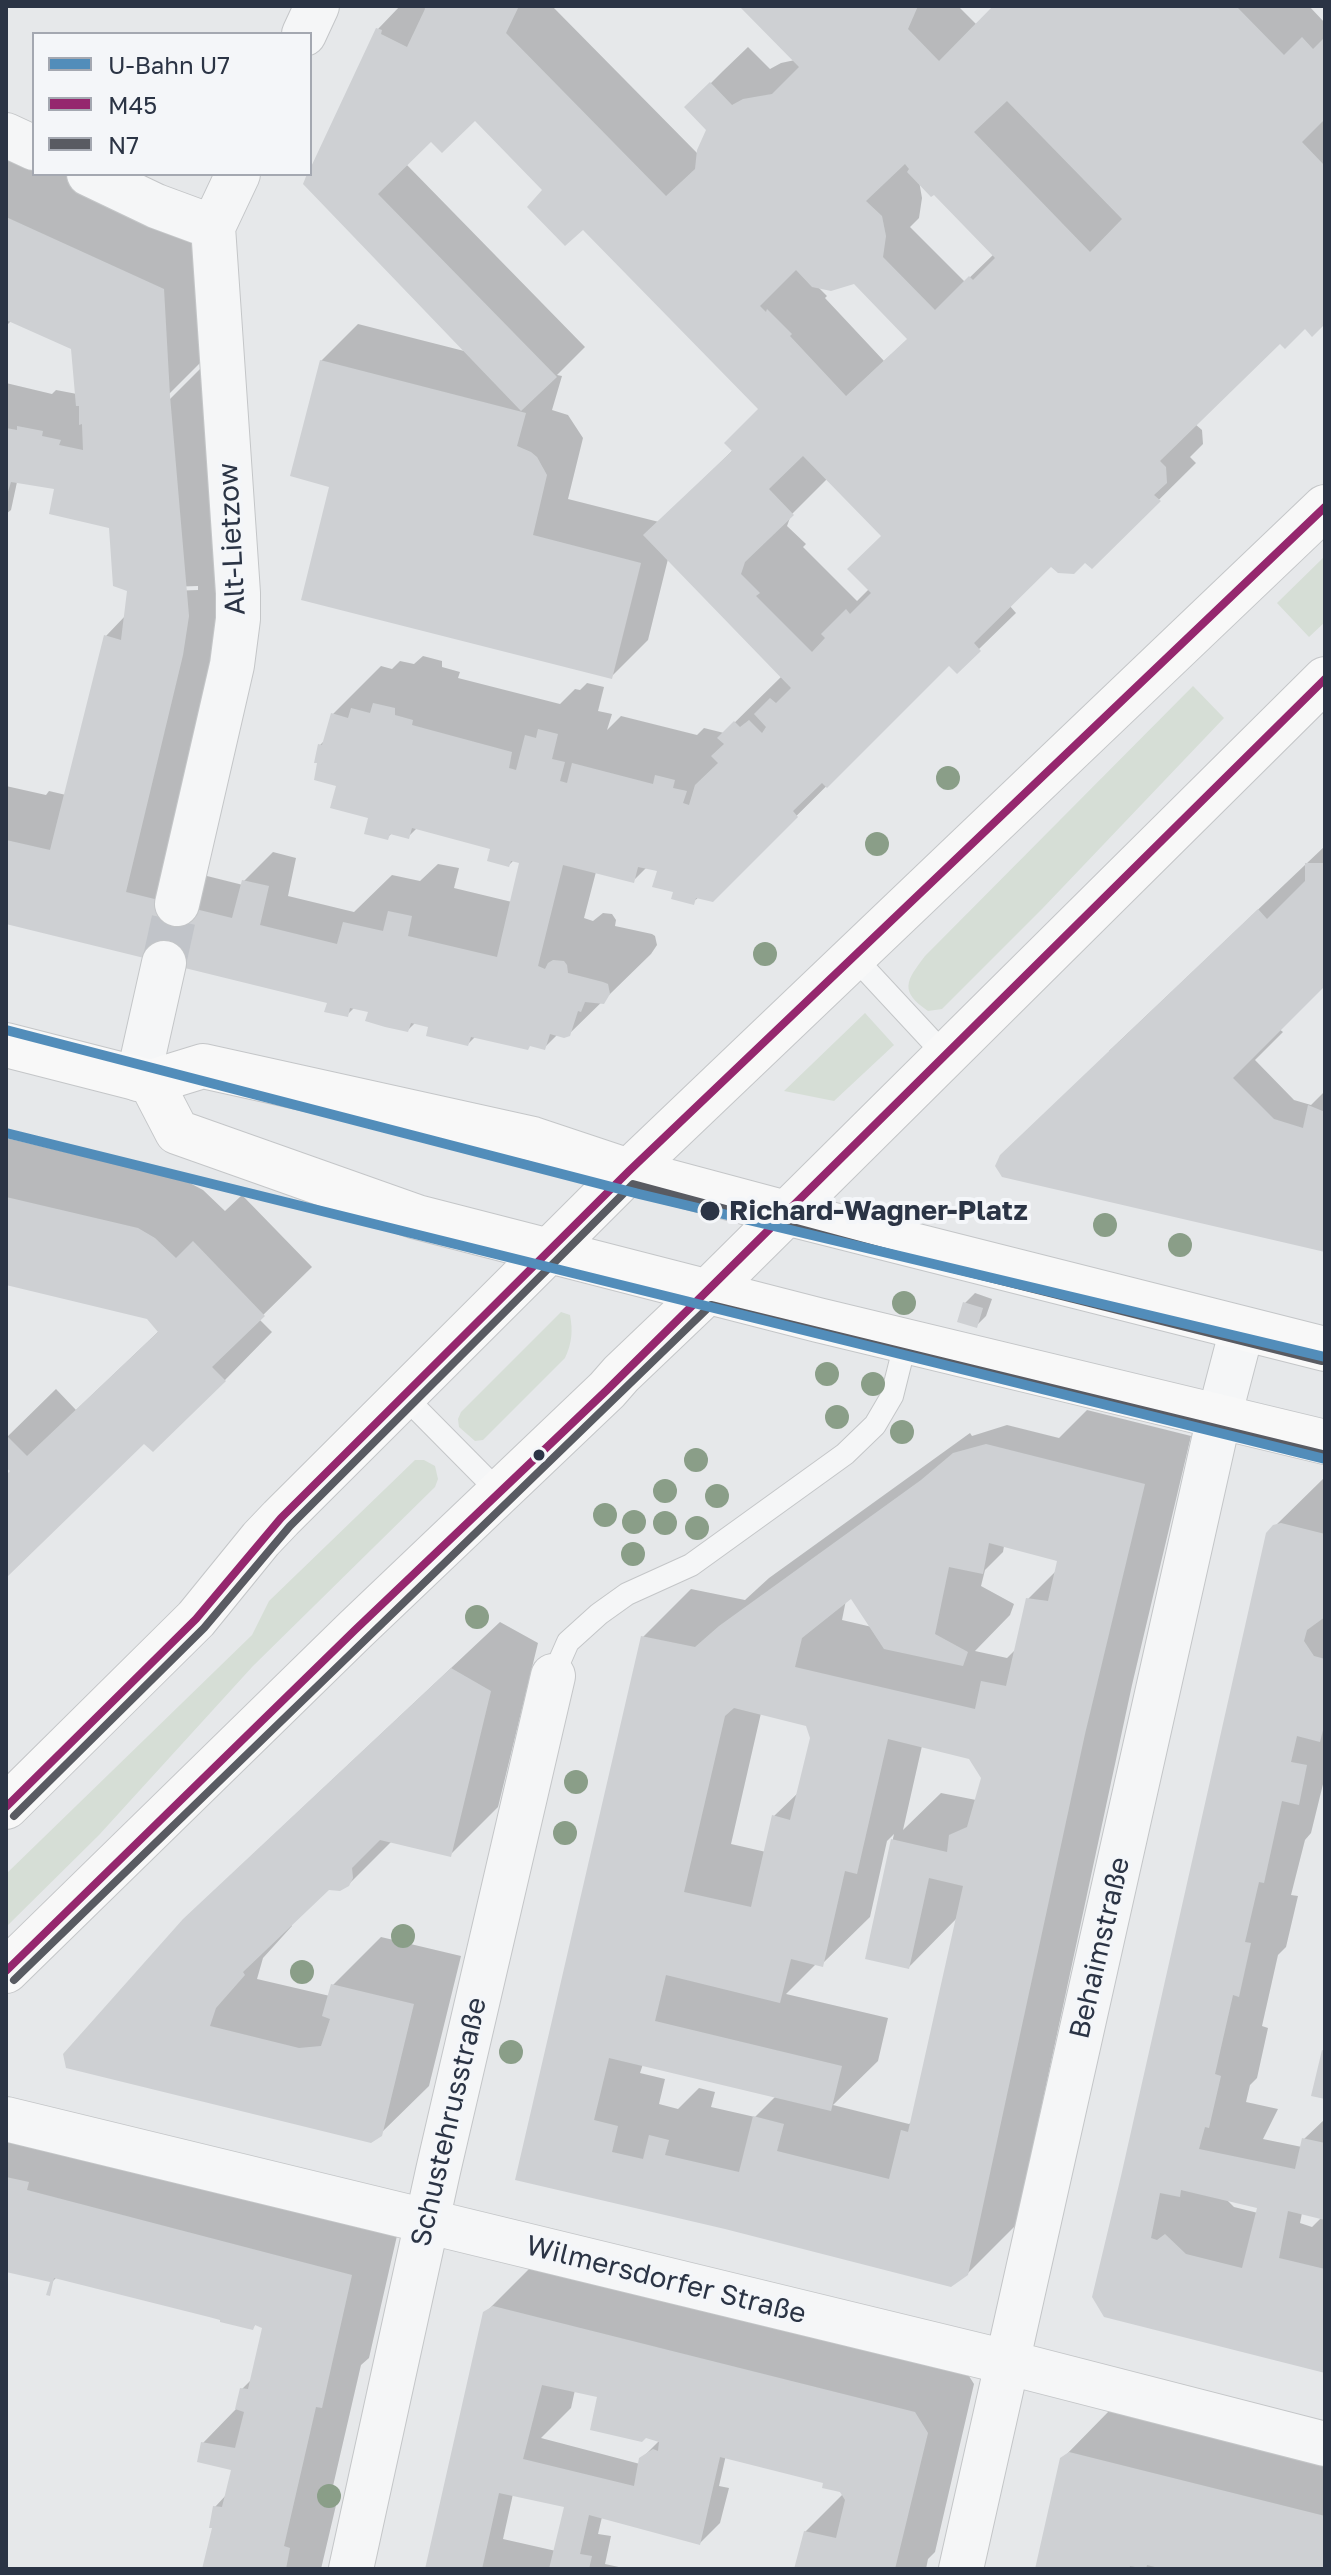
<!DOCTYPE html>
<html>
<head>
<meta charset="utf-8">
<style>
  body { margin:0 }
  #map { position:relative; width:1331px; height:2575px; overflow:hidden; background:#e6e8ea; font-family:"Golos Text",sans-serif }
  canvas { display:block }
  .frame { position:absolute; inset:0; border:8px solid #2b3445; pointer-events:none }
  .legend { position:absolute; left:32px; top:32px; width:280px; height:144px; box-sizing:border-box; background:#f4f6f9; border:2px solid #a4a8b1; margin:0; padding:10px 14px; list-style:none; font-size:24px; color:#2b3445 }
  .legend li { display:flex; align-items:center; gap:16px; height:40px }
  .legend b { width:40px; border:2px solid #a4a8b1 }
</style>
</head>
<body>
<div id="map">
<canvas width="1331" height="2575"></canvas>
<div class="frame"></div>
<ul class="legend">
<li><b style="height:10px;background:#528dba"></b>U-Bahn U7</li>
<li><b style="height:10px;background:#95276e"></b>M45</li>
<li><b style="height:10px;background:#595b62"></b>N7</li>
</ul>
</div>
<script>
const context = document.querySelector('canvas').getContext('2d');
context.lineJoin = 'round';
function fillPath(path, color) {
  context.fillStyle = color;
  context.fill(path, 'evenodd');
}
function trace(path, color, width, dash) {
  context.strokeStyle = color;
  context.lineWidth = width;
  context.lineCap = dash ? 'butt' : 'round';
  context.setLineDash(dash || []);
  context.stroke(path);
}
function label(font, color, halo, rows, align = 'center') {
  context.font = font + ' "Golos Text",sans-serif';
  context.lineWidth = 8;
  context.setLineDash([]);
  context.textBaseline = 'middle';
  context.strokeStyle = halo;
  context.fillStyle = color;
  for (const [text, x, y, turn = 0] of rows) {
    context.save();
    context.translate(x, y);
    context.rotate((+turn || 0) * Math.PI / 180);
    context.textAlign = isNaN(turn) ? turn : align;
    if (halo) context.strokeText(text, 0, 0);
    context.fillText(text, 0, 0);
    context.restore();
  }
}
const green = new Path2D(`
  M1325,556v66l-16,15 -32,-34z
  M1193,686l31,32 -182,191 -100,100 -14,2c-29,-20 -22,-30 -3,-55z
  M865,1013l29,32 -60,56 -50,-10z
  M561,1312l9,3c3,16 2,28 -5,43l-82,82 -8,1 -16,-14 -1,-8 3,-7z
  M415,1460h9l11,6 3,13 -3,8 -182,179 -154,169 -93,92v-53l246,-239 17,-34z`);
const shadow = new Path2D(`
  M400,6h152l147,149 9,-25 -21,-23 36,-36 25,-24 22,22 11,-6 14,-3 -53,-54h216l19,19 19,-19h313l16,17v298l-20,5 -24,15 -86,83 7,6 1,14 -13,13 6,6 -104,103 -7,-6 -34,4 -42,41 7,8 -37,36 -30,15 -237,236 -13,-3 -6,5 -18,-11 -15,-21 -13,-3 -14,14 -37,-9 -12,46 9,3 10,-8 9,1 4,6 -1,6 37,8 3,2 2,9 -6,9 -82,80h-11l-14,14 -68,-12 -8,8 -38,-18 -14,-4 -8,8 -37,-19 -16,-4 -8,8 -18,-14 -323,-79v-136l40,9 3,-4 17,4 40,-159 20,-21 4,-26 -19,-62 -55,-39 -39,-6 -6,28 -5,4v-131l46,11 4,-4 21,4 -5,-46 -61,-27 -5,5v-180l28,14v14h29l149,67 5,105 -49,49v6l38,-38 30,204 -69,299 76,19 1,-4 29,-29 23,6 -8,38 66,16 38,-37 28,6 18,-17 21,4 -5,20 58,14 10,-40 -8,-2 -5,5 -16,-18 -75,-20 -9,9 -16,-4 -6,6 -16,-21 -33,-33 -18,-39 6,-6 7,-25 48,-48 11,3 8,-8 14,3 9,-8 19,5v6l18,5 -2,6 102,26 15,-15 5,1 7,-7 17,4 -6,24 14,3 -5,16 14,-14 76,19 7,-7 20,5 58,-57 -114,-117 -20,81 -37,37 -280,-192 -10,-124 37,-37 110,28 -163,-169 73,-154zM475,118l286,291 -28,41 -74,72 -91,-23 15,-61 -15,-23 -16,-5 10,-34 -5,-1 28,-28 -179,-183 25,-25zM919,181l15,11 60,62 -29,28 -55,-55 9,-9 3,-20zM863,278l46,60 -25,23 -59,-63 2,-2 -10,-10zM828,478l55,58 -14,53 -12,12 -54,-54 3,-3 -19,-18 4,-11zM198,586v4l-30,1v-4z
  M1325,846v137l-46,46 4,3 -28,28 39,40 17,5 14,-14v159l-216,-199z
  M6,1138l180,43 17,9 22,21 17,-16 70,72 -53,52 13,13 -47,48 -81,61 -138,135v-100l6,-5 -6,-6v-27l50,-49 20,21 83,-79 -11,-13 -142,-35z
  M975,1293l17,6 -6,17 -10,10 -11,-23z
  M1087,1410l104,26 -59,249 -116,540 -49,49 -243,-47 -207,-48 126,-542 48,-48 54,11 24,-22 201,-145 2,3 35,-11 52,13zM1004,1546l56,14 -3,10 -29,29 -12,50 -9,9 -32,-7 35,-36 4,-11 -33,-18 4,-16 18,-18zM851,1596l21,31 -30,-7 4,-20zM761,1713l47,11 4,14 -12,53 -26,25 -8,36 -35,-8zM922,1746l48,12 13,19 -7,23 -35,-7 -38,37zM894,1834l-27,124 42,9 49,-50 -45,204 -4,3 -76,-19 45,-44 10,-43 -102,-24 31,-31 5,1 48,-47 17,-76zM643,2064l133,32 -21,21 -44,-10 4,-15 -16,-4 -21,21 -19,-5 6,-25 -25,-6z
  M1325,1477v299l-14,57 -6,7 -14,55 7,1 -12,51 -8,8 -16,71 6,2 -11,50 -7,7 -4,17 32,7 -15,30 39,8 2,-8 21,-20v252l-220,-55 169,-789zM1227,2200l32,7 -1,6 -24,-6zM1302,2213l20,4 -10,10 -12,-4z
  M500,1622l38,21 -40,164 -48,48 -58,-14 -44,44 -20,3 -37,36 1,2 -29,32 -6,21 73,17 3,-11 48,-48 80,19 -32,130 -49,48 -313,-67 118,-147 49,-48z
  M6,2126l393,101 -30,131 -8,7 -31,134 7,2 -16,68h-117l10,-42 1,-20 12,-13 6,-25 -30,-26 34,-35 5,-19 10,-10 13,-52 -8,-4 -4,4 -196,-50 -4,4 -47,-11z
  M533,2265l429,100 12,19 -39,168 -7,7 -2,10h-130l9,-37 38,-38 -17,-13 -100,-26 -7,31 10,2 -9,35 -20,20 -98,-26 -4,17 13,2 -6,28 23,5h-201l58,-256zM575,2390l24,5 61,45 -19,19 -1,5 -99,-26 30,-30zM513,2494l53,12 -10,45 -53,-12z
  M1110,2410l215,47v112h-288l25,-110z`);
const building = new Path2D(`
  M424,6h95l-13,27 160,163 29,-27 2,-19 9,-20 -22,-23 26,-25 22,23 11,-6 29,-5 27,-27 -60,-61h179l-10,23 31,32 54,-55h243l48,49 18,-18 11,12 10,-10 2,1v79l-23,23 23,24v158l-13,13 -7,-8 -20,20 -5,-5 -120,117 6,6 1,16 -13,12 7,6 -69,68 -7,-6 -11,11 -16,-1 -7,-6 -77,76 7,8 -24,23 -8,-8 -122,122 -5,-5 -29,28 5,6 -85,85 -17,-4 -2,7 -23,-6 2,-7 -21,-5 5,-16 -19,-4 -4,16 -71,-18 -25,101 7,3 3,-6 5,-3 11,1 3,4 1,8 35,9 5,2 2,10 -6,10 -19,-2 -4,10 -3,-1 -8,25 -6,2 -14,-4 -5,16 -15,-4 -2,4 -57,-13 -3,9 -42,-10 2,-9 -17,-4 -3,9 -23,-5 -20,-6 3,-9 -18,-4 -2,9 -24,-5 3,-9 -321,-79v-84l44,10 54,-215 17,5 6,-49 -14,-5 -4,-58 -60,-14 5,-25 -43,-7 -5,16v-70l11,2v-4l26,5 -1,5 19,4 -2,5 24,5 -1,-26 -3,1v-19h-3l-5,-57 -65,-29v-103l158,72 6,107 19,220 -6,39 -57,237 106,26 10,-38 27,6 -9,39 77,19 6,-22 40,9 5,-20 24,5 -4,20 89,21 22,-94 -8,-2 -2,6 -22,-6 3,-12 -78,-21 -3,11 -19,-5 -2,6 -24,-6 4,-16 -38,-10 6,-22 -22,-6 3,-17h-3l4,-19 4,1 9,-32 17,5 3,-10 19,5 3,-10 22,5v7l18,5 -1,5 100,27 -3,16 7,2 9,-35 11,3 2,-9 20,5 -6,25 13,3 -5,19 7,2 5,-20 81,21 2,-9 20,5 -2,8 14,3 -4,12 6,2 6,-20 23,-22 -7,-7 13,-12 -7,-6 17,-17 6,6 9,-7 13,13 4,-6 -12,-13 16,-16 6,5 15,-15 -148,-153 89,-84 -8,-8 34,-34 -175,-179 -18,16 -38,-39 15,-17 -67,-69 -33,32 -11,-11 -53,52 179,183 -36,34 -218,-227 4,-10h3v-5l66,-141 6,2 -1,4 26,13 18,-38zM1007,101l115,118 -32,33 -116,-120zM905,164l4,5 -2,3 24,25 3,-2 61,63 -22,22 -4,-4 -34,34 -52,-53 3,-21 -4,-20 -16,-15zM796,270l16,17 19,4 23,-7 53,55 -61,57 -56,-60 2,-2 -25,-25 -1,3 -6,-6zM803,456l78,80 -34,33 24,24 -21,21 -4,-5 -25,25 4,4 -13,14 -56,-56 4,-3 -19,-19 4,-12 49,-47 -25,-26z
  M320,360l206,53 -9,33 14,6 6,5 10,18 -14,60 108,28 -29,116 -311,-79 28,-113 -39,-11z
  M1305,863h20v123l-92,92 41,41 29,9 5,-23 17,7v140l-323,-75 -7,-11 5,-11 258,-246 9,10 38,-38z
  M6,1197l132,31 17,10 21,20 17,-17 72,75 -53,51 14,14 -73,71 -9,-8 -138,134v-103l4,-4 -4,-3v-33l21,21 131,-124 -11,-13 -141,-34z
  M963,1302l20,6 -6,20 -20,-6z
  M986,1444l159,40 -60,250 -117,541 -17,12 -226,-58 -210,-49 126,-544 54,11 24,-21 202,-146 32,-27zM989,1543l68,18 -9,40 -22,-3 -20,88 -25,-5 -6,28 -180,-42 7,-29 49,-39 33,50 79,17 5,-14 -33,-18 14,-67 34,7zM734,1708l72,18 4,12 -20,82 -18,-5 -21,92 -67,-15 41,-176zM888,1739l81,20 12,19 -14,49 -18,8 -2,17 -56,-13 -26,120 44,10 20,-91 34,8 -55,246 -7,-2 -12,49 -112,-28 7,-27 -31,-8 -14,56 -74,-17 4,-15 -20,-5 -6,24 -31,-7 6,-26 -24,-6 15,-62 222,53 11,-45 -187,-45 11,-46 114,28 11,-44 32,8 22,-96 12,3z
  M1281,1523l44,11v83l-18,13 -3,11 10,15 11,3v63l-5,20 -23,-6 -6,26 16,3 -8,40 -17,-4 -18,82 -5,-1 -14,60 6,1 -12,54 -6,-2 -18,79 6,2 -12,52 -4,-1 -6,22 96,20 7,-31 23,5v77l-37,-9 -9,47 46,11v104l-221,-56 -12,-20 29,-121 145,-643 7,-8zM1181,2190l76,18 -15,60 -56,-14 -21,-20 -8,6 -6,-2 9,-45 20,4z
  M451,1668l40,23 -40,166 -71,-17 -28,28 1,10 -4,8 -9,5 -11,-1 -86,82 2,3 -29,33 -6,18 89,22 22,-2 9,-27 -8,-3 9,-32 83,20 -32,132 -11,7 -305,-75 -3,-14 120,-135z
  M1322,2050l3,1v48l-14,-3z
  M6,2177l23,5 -2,8 325,85 -30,133 -6,-1 -32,139 6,2 -4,21h-84l10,-41h-3l4,-22 9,1 9,-37 -34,-8 4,-20 34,6 9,-36 -9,-3 5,-21 8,1 14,-61 -7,-3 -2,5 -33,-8v-2l-11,-3 -155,-39 -4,18 -4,-1 4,-13 -44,-10z
  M493,2306l422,106 13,21 -33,136h-101l10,-38 32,7 9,-38 -5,-8 -18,-4 1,-5 -103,-26 -20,88 -111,-30 -9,39 12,2 -3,13h-40l15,-62 -65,-14 -17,76h-57l58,-257zM542,2385l55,12 -7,33 52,12 4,-4 13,4 -1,9 -5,-2 -14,9 -5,28 -111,-27z
  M1069,2452l256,64v53h-162l-16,-4 -1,4 -16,-3 -1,3h-94l25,-111z`);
const streetTunnel = new Path2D(`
  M164,963l13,-59`);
const lane = new Path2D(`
  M854,957l91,98
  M403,1395l96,97
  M553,1676l15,-34 31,-28 28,-20 64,-29 154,-111 30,-29 17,-29 14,-56`);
const street = new Path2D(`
  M304,34l13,-28
  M6,135l28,13
  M89,174l67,32 57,21
  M177,904l55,-239 6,-46v-26l-25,-366 25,-53
  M138,1079l26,-116
  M6,2119l1000,243 319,82
  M351,2569l87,-398 115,-495
  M961,2569l258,-1152 23,-88`);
const secondary = new Path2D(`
  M6,1045l145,37 52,-16 330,73 96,32 157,42 539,136
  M151,1082l26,50 240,85 401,103 507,122
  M6,1807l190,-188 65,-80 20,-21 348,-347 696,-664
  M6,1971l349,-341 252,-240 14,-16 86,-82 618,-613`);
const bus1 = new Path2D(`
  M6,1807l190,-188 85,-101 348,-347 696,-664
  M6,1971l349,-341 252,-240 718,-711`);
const bus2 = new Path2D(`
  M14,1816l190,-188 86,-102 343,-342 268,72 421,105
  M14,1980l697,-675 611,149`);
const metro1 = new Path2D(`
  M6,1030l633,164 686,163
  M6,1133l1319,326`);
const trees = [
  [948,778],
  [877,844],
  [765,954],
  [1105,1225],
  [1180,1245],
  [904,1303],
  [827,1374],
  [873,1384],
  [837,1417],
  [902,1432],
  [696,1460],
  [665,1491],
  [717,1496],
  [605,1515],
  [634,1522],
  [665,1523],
  [697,1528],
  [633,1554],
  [477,1617],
  [576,1782],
  [565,1833],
  [403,1936],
  [302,1972],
  [511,2052],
  [329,2496]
];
const markers = [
  [710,1211,11,"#2b3445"],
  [539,1455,7,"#2b3445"]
];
const streetNames = [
  ["Alt-Lietzow",232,539,-93],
  ["Behaimstraße",1100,1948,-77],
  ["Schustehrusstraße",449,2122,-77],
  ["Wilmersdorfer Straße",666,2280,14]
];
const stopNames = [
  ["Richard-Wagner-Platz",729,1211]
];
fillPath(green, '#d6ded6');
fillPath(shadow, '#0003');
fillPath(building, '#ced0d3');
trace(streetTunnel, '#c1c4c9', 44, [44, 22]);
trace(lane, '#c4c6c8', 24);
trace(street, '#c4c6c8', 46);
trace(secondary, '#c4c6c8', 46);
trace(lane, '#f5f6f7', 22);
trace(street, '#f5f6f7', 44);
trace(secondary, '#f8f8f8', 44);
trace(bus1, '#95276e', 8);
trace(bus2, '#595b62', 8);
trace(metro1, '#528dba', 10);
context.fillStyle = '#8a9e88';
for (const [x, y] of trees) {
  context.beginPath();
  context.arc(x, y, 12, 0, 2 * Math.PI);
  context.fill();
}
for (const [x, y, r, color] of markers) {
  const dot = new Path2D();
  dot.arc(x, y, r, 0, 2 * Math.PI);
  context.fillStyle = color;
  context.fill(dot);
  trace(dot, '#f4f6f9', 3);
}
label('28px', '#2b3445', '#f4f6f9', streetNames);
label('bold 28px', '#2b3445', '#f4f6f9', stopNames, 'left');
</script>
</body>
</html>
